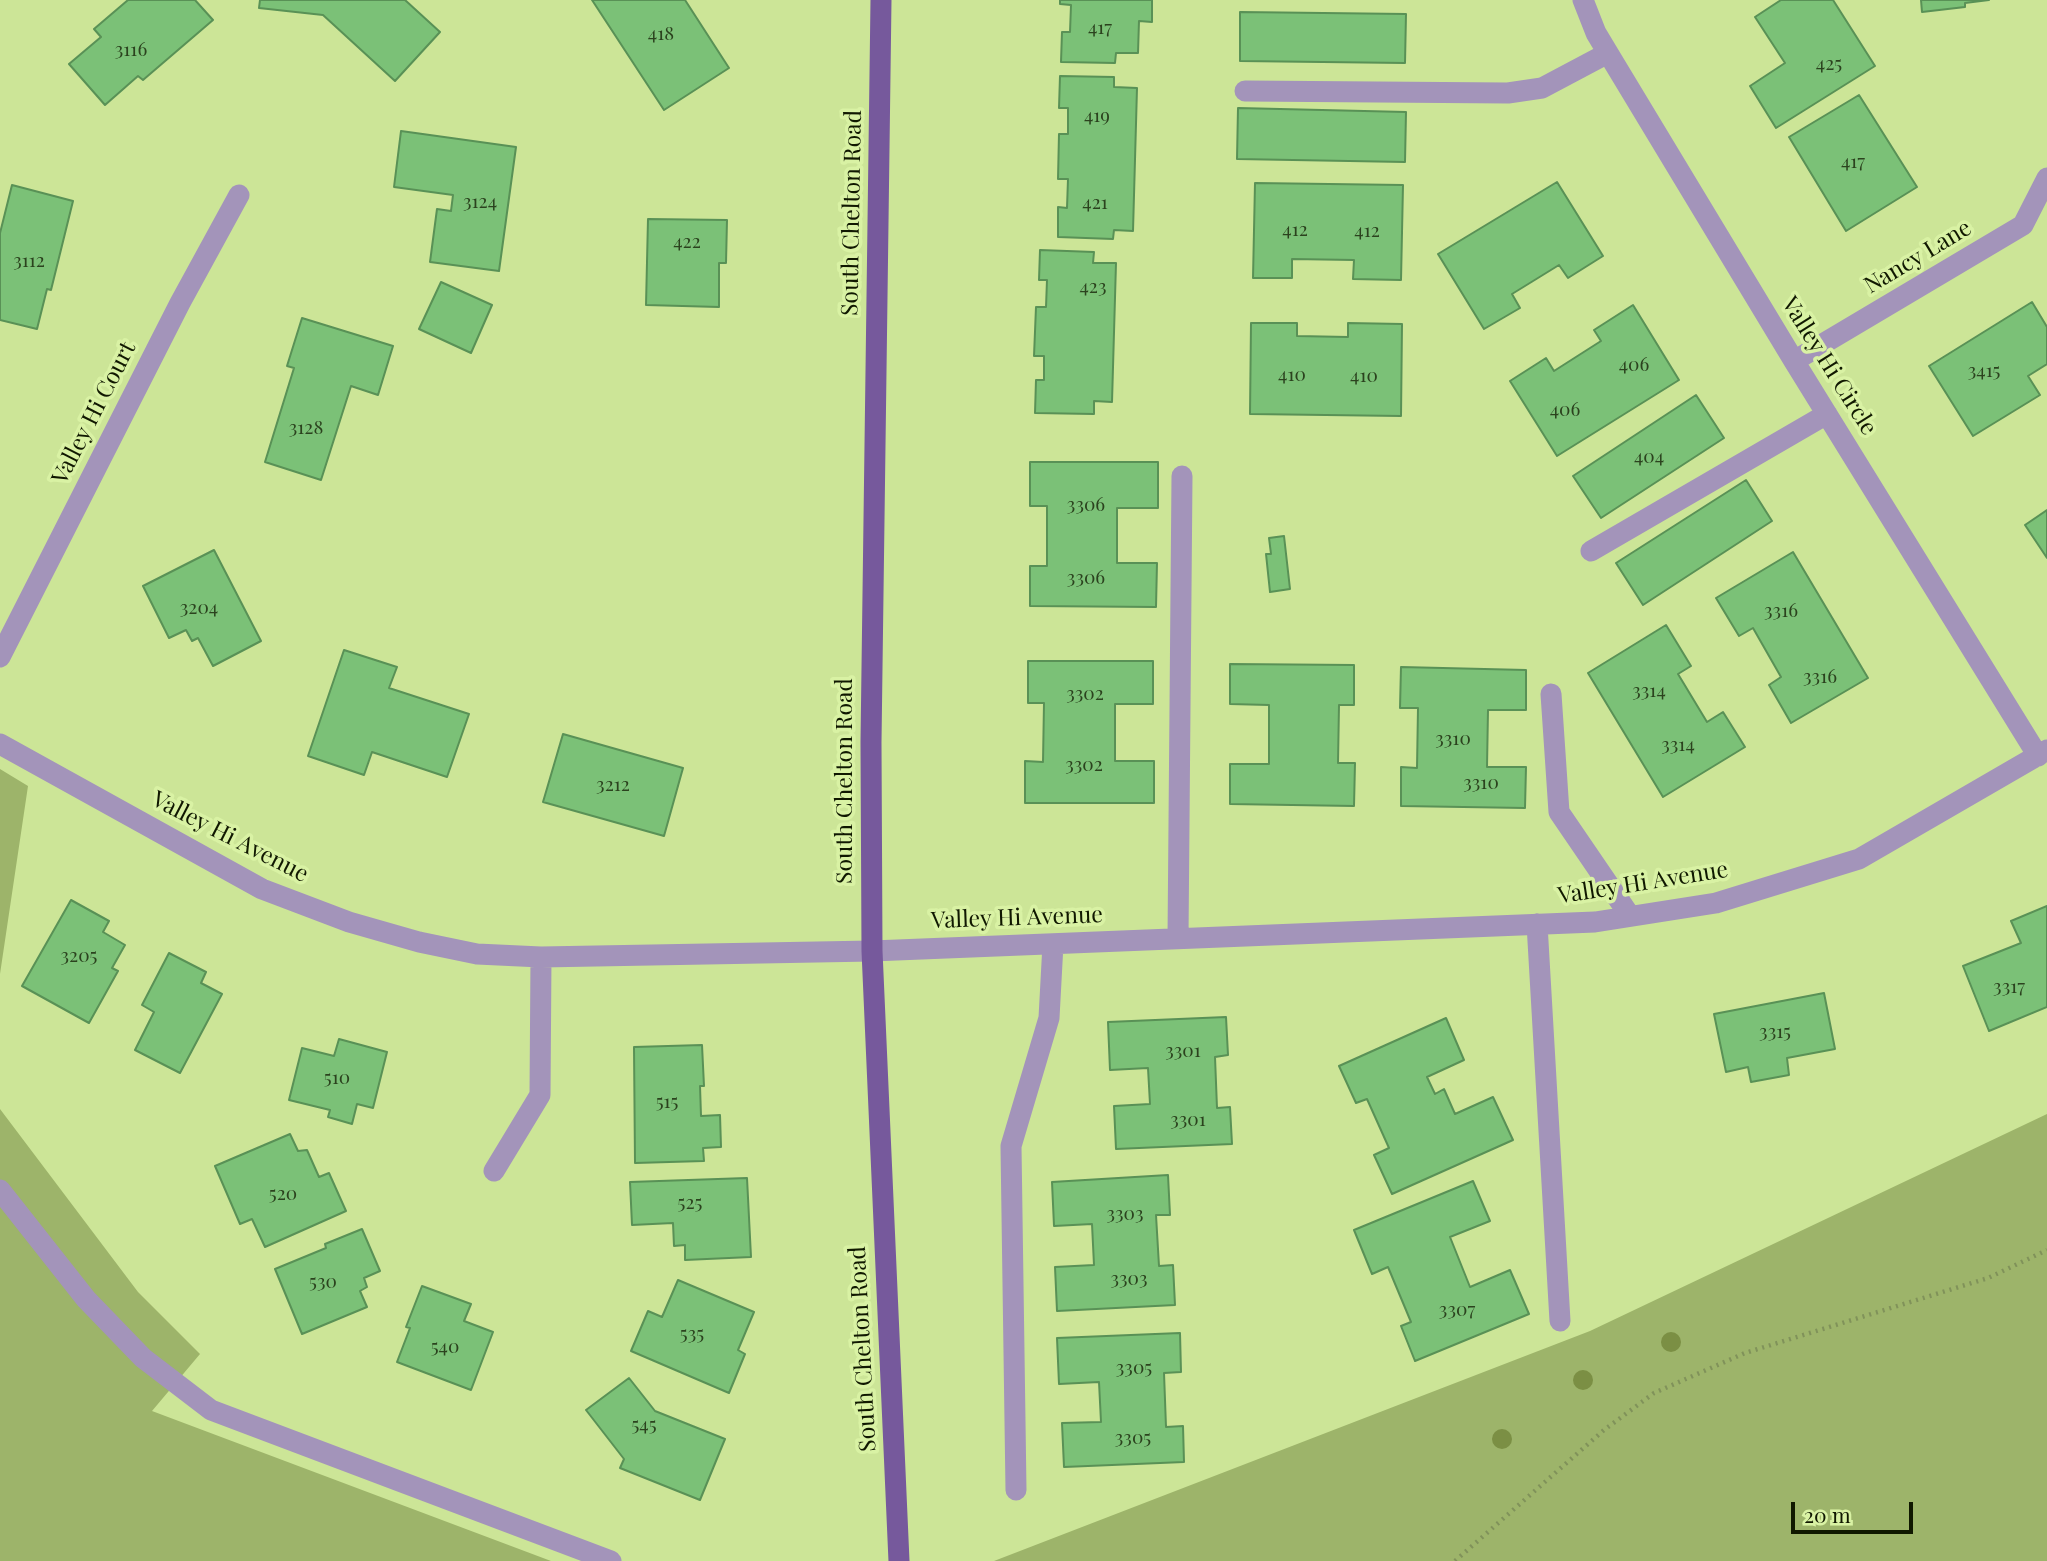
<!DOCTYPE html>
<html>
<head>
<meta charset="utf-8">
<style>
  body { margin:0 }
  #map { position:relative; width:2047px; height:1561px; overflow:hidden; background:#cce597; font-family:"Playfair Display",serif }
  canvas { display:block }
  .scale { position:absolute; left:1791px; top:1502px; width:122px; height:32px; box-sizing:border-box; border:4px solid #101800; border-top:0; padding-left:9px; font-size:21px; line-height:24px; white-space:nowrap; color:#101800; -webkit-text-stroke:5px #d9f2a4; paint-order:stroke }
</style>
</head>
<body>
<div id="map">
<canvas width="2047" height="1561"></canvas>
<div class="scale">20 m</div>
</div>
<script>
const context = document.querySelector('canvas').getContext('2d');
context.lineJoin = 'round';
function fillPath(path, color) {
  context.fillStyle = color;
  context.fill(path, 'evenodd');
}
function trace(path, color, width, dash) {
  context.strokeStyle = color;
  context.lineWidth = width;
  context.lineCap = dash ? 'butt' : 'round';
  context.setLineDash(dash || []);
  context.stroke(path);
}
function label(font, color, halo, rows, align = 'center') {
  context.font = font + ' "Playfair Display",serif';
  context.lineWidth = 7;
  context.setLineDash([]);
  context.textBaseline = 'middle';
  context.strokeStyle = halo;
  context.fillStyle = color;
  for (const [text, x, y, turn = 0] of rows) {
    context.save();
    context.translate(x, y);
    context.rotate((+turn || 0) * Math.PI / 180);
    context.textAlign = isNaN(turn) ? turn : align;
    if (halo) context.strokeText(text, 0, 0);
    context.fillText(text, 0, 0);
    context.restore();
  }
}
const green = new Path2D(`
  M0,769l28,17 -28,188z
  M0,1109l138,183 62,62 -48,57 399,150h-551z
  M2047,1114v447h-1053l596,-230z`);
const building = new Path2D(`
  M128,0h67l18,20 -70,60 -5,-4 -33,29 -36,-41 32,-27 -7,-8z
  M260,0h145l35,32 -45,49 -72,-66 -64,-7z
  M592,0h93l44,68 -65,42z
  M1060,0h92v22l-13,-1 -1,32h-22l-1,10 -54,-1 1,-30h8l1,-27 -11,-1z
  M1781,0h52l42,66 -99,62 -26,-42 35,-23 -30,-46z
  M1921,0h68l-24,3v4l-43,5z
  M1240,12l166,2 -1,49 -165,-2z
  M1060,76l54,1v10l23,1 -4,143 -19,-1 -1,9 -55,-2v-30l9,1 1,-29h-10l1,-45h9v-26h-9z
  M1859,95l58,92 -71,44 -57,-94z
  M1238,108l168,4 -1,50 -168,-3z
  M401,131l115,16 -17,124 -69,-9 7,-53 14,2 2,-16 -59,-8z
  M1557,182l46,74 -35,22 -9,-13 -47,29 8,14 -36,21 -46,-75z
  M1255,183l148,2 -2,95 -48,-1 1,-19 -62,-1v19h-39z
  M12,185l61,16 -22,89 -4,-1 -10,40 -37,-9v-87z
  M648,219l79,1 -1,43h-7v44l-73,-2z
  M1040,250l54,2 -1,11h23l-4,139 -18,-1v13l-59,-1 1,-33h8v-24h-10l2,-49h10l1,-27h-8z
  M441,282l51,23 -21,48 -52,-24z
  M2032,302l15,25v37l-19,12 12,19 -67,41 -44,-70z
  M1633,305l46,75 -122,76 -47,-75 36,-23 8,13 47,-30 -7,-11z
  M302,318l91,28 -15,49 -27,-9 -30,94 -56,-18 29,-94 -7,-2z
  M1251,323h46v13l51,1v-14l54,1 -1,92 -151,-2z
  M1696,395l28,43 -123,80 -28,-42z
  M1030,462h128v46h-41v55h40l-1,44 -126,-1v-40h17v-60h-17z
  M1746,480l26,41 -129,84 -27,-42z
  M2047,510v48l-22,-33z
  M1284,536l6,53 -20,3 -4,-38h5l-2,-16z
  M214,550l47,91 -48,25 -15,-28 -6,3 -6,-11 -17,8 -26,-52z
  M1793,552l75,126 -77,45 -22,-38 12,-8 -28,-49 -14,8 -23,-38z
  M1666,625l25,41 -13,8 29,48 16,-10 22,35 -82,50 -75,-124z
  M344,650l53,17 -8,21 80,26 -22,63 -75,-25 -8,23 -56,-19z
  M1028,661h125v43h-38v57h39v42h-129v-42l18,1 1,-59h-16z
  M1230,664l124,1v40h-15l-1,58h17l-1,43 -124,-2v-40h39v-59l-39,-1z
  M1401,667l125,3v40h-38l-1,57h39l-1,41 -124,-2v-39l16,1 1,-60h-18z
  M563,734l120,34 -19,68 -121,-34z
  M71,900l38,21 -6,11 22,13 -13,23 6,3 -29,52 -67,-37z
  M2047,906v101l-58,24 -26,-65 58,-23 -10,-22z
  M169,953l37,19 -5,11 21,11 -42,79 -45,-23 19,-38 -12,-7z
  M1824,993l11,56 -48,9 2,17 -38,7 -3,-15 -22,5 -12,-58z
  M1226,1017l2,38 -13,2 2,51 13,-1 2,37 -116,5 -2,-43 36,-2 -2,-36 -38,2 -2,-48z
  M1446,1018l18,42 -37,17 8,17 9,-5 11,25 38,-17 20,43 -121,54 -18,-39 15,-7 -22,-49 -11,4 -17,-37z
  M339,1039l48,13 -14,56 -16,-4 -5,20 -24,-7 2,-7 -41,-10 13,-52 32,8z
  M702,1045l2,41h-4l1,30 19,-1 1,32 -18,1 1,13 -69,2 -1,-116z
  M290,1134l8,17 9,-1 12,27 10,-4 17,38 -81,36 -13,-28 -12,5 -25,-58z
  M1168,1175l2,40h-14l3,51 14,-1 2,40 -118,6 -2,-44 39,-2 -2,-41 -38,2 -2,-44z
  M747,1178l4,79 -66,3v-15l-11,1 -1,-23 -41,2 -2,-43z
  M1473,1181l17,40 -40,16 20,50 40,-17 19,44 -114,47 -14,-35 10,-4 -23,-55 -16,7 -18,-44z
  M362,1229l18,42 -16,7 3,9 -7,4 7,16 -65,27 -27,-65 51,-21 -1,-4z
  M678,1280l76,32 -16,38 7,4 -16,39 -98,-42 17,-40 14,6z
  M422,1286l49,18 -7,17 29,11 -22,58 -74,-28 13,-34 -4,-1z
  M1180,1333l1,39 -17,1 2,54 17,-1 1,36 -120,5 -2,-44 39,-1 -2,-40 -40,2 -2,-46z
  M629,1378l26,33 70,28 -25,61 -80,-32 4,-9 -38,-49z`);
const path = new Path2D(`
  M1455,1561l149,-131 50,-37 91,-40 243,-75 59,-28`);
const minor = new Path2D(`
  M1583,0l13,33 12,20 186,308 244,395
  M1245,91l263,2 34,-5 66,-35
  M1794,361l229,-136 24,-47
  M1591,551l236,-137
  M0,657l180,-354 59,-108
  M1551,694l8,118 71,104
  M0,744l262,145 87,33 70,20 58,12 64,3 331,-6 723,-29 121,-19 143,-44 188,-109
  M1537,924l23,397
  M1178,938l4,-462
  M494,1171l46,-76 1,-138
  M0,1190l86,109 57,59 68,52 400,151
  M1016,1490l-5,-344 38,-128 4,-74`);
const major = new Path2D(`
  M881,0l-10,742 1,209 27,610`);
const trees = [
  [1671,1342],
  [1583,1380],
  [1502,1439]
];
const numberNames = [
  ["417",1100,28],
  ["418",661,34],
  ["3116",131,50],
  ["425",1829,64],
  ["419",1097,116],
  ["417",1853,162],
  ["3124",480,202],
  ["421",1095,203],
  ["412",1295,230],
  ["412",1367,231],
  ["422",687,242],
  ["3112",29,261],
  ["423",1093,287],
  ["406",1634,365],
  ["3415",1984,371],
  ["410",1292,375],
  ["410",1364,376],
  ["406",1565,410],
  ["3128",306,428],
  ["404",1649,457],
  ["3306",1086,505],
  ["3306",1086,578],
  ["3204",199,608],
  ["3316",1781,611],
  ["3316",1820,677],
  ["3314",1649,691],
  ["3302",1085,694],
  ["3310",1453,739],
  ["3314",1678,745],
  ["3302",1084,765],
  ["3310",1481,783],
  ["3212",613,785],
  ["3205",79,956],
  ["3317",2009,987],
  ["3315",1775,1032],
  ["3301",1183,1051],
  ["510",337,1078],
  ["515",667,1102],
  ["3301",1188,1120],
  ["520",283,1194],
  ["525",690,1203],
  ["3303",1125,1214],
  ["3303",1129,1279],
  ["530",323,1282],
  ["3307",1457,1310],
  ["535",692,1334],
  ["540",445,1347],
  ["3305",1134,1368],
  ["545",644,1425],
  ["3305",1133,1438]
];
const streetNames = [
  ["South Chelton Road",852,213,-89],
  ["Nancy Lane",1918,257,-31],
  ["Valley Hi Circle",1829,366,58],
  ["Valley Hi Court",94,413,-63],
  ["South Chelton Road",845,781,-90],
  ["Valley Hi Avenue",230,837,27],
  ["Valley Hi Avenue",1643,883,-9],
  ["Valley Hi Avenue",1017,918,-2],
  ["South Chelton Road",863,1349,-93]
];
fillPath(green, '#9db46a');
fillPath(building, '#7bc177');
trace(building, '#599156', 2);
trace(path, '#80925a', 4.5, [2, 5]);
trace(minor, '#a394ba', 21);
trace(major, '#76599c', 21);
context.fillStyle = '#7b8f44';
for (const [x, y] of trees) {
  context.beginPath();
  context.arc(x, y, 10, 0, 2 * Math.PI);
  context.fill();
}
label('19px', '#2b421e', null, numberNames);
label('23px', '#101800', '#d9f2a4', streetNames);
</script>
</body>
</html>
